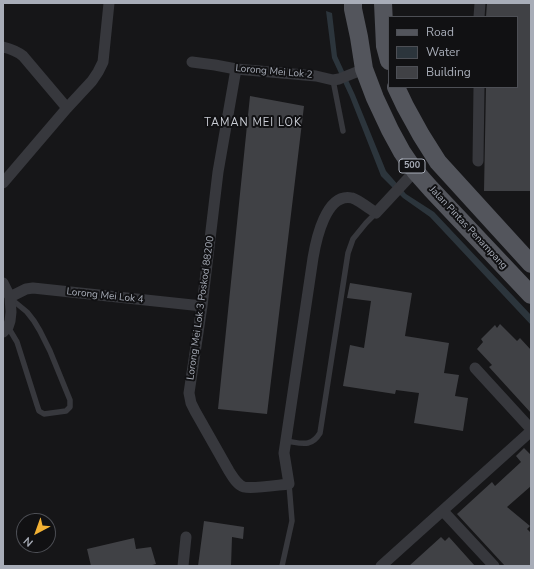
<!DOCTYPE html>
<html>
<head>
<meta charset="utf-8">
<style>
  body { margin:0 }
  #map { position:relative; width:534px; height:569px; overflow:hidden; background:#161618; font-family:"Nunito Sans",sans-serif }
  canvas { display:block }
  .frame { position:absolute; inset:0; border:4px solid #a8adb8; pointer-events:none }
  .legend { position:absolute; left:388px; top:16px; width:130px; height:72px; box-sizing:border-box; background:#111113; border:1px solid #4d4f55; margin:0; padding:5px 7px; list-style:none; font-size:12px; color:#a8adb8 }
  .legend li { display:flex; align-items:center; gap:8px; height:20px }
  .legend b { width:20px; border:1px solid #4d4f55 }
  .north { position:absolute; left:16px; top:513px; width:40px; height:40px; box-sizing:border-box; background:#111113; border:1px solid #4d4f55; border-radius:50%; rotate:221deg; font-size:11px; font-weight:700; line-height:16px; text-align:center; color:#a8adb8 }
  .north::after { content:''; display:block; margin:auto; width:14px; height:18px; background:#f2b134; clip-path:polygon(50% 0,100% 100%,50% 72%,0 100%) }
</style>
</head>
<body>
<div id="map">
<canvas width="534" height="569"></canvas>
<div class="frame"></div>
<ul class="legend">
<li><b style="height:5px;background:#53555c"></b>Road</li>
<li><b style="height:11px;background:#2c353c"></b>Water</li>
<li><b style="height:11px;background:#404145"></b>Building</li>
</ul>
<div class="north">N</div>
</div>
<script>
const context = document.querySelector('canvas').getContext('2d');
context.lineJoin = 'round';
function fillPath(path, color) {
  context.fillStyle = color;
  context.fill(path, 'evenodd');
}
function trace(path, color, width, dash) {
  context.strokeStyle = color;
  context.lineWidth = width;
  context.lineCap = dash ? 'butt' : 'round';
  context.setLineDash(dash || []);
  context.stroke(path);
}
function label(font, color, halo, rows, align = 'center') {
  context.font = font + ' "Nunito Sans",sans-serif';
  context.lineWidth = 4;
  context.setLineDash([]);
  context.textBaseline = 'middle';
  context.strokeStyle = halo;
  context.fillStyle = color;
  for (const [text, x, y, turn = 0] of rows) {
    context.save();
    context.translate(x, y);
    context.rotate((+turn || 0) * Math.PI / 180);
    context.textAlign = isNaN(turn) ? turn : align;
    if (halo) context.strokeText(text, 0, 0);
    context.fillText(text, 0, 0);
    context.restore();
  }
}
const water = new Path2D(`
  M326,11l6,2 5,43 18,39 31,76 20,23 28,18 97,103v10l-101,-108 -27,-19 -22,-22 -31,-79 -18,-39z`);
const building = new Path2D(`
  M487,3h44v188h-47l2,-104h31v-70h-31z
  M250,96l54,10 -37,308 -49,-5z
  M350,283l62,10 -7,43 44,7 -5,30 15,2 -4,21 13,2 -5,33 -49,-8 5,-30 -23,-3 -1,4 -52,-8 7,-41 14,3 7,-47 -24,-3z
  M500,324l17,17 3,-3 11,12v63l-42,-46 3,-2 -15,-16 6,-7 -2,-3 14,-14 2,3z
  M524,448l6,6 1,-1v33l-24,21 23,19 -3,3 4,4v33h-26l-48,-52 35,-32 3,4 26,-24 -5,-6z
  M204,521l40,6 -1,12 -11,-2 -1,29h-33z
  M441,537l4,4 4,-4 26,29h-66z
  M134,538l2,11 15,-2 5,17 -7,2h-58l-4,-17z`);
const lane = new Path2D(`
  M333,80l10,51
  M8,327l9,15 20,63 2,6 5,3 22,-3 4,-4v-7l-20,-49 -10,-20 -6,-10 -7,-9 -17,-14
  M286,441c15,2 25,7 34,-8l28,-180 5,-14 13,-16 10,-10
  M282,566l10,-45 -3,-37`);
const street = new Path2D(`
  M479,17l1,-14
  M3,47c8,2 14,4 20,9l44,52
  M192,62l23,3 21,4 80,7 17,4 6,-1 25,-10
  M236,69l-18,103 -16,134 -13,87 2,10 4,8 34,60c4,6 8,14 15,16 9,2 34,-2 45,-3l-5,-31 29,-195c3,-18 13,-66 39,-60 5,1 18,11 24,15l39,-42
  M478,161l1,-74
  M3,183l64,-75 25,-27 6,-9 5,-10 6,-59
  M3,283l7,14 1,15 -1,9 -2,6 -5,5
  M10,297l16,-8 7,-1 169,18
  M475,368l56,61
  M443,511l51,55
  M183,566l3,-29
  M381,566l150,-135`);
const primary = new Path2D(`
  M353,3v6l6,28 5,32 11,29 15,32 12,22 13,19 16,18 100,106
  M383,3l2,43 4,15
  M396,87l9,19 16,29 17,27 93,102`);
const shields = [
  [412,166,26]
];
const shieldNames = [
  ["500",412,166]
];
const streetNames = [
  ["Lorong Mei Lok 2",274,72,5],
  ["Jalan Pintas Penampang",468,228,47],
  ["Lorong Mei Lok 4",105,296,6],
  ["Lorong Mei Lok 3 Poskod 88200",201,308,-82]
];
const neighbourhoodNames = [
  ["TAMAN MEI LOK",253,123]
];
fillPath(water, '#2c353c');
fillPath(building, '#404145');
trace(lane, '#37383d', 5.5);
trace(street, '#37383d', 11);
trace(primary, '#53555c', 18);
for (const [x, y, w] of shields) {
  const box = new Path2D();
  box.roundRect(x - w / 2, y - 7, w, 14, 3);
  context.fillStyle = '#111113';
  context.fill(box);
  trace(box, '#a8adb8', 1);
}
label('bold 9px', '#a8adb8', null, shieldNames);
label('10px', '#a8adb8', '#111113', streetNames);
context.letterSpacing = '1px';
label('11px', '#c9ccd4', '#111113', neighbourhoodNames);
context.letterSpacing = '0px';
</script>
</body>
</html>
